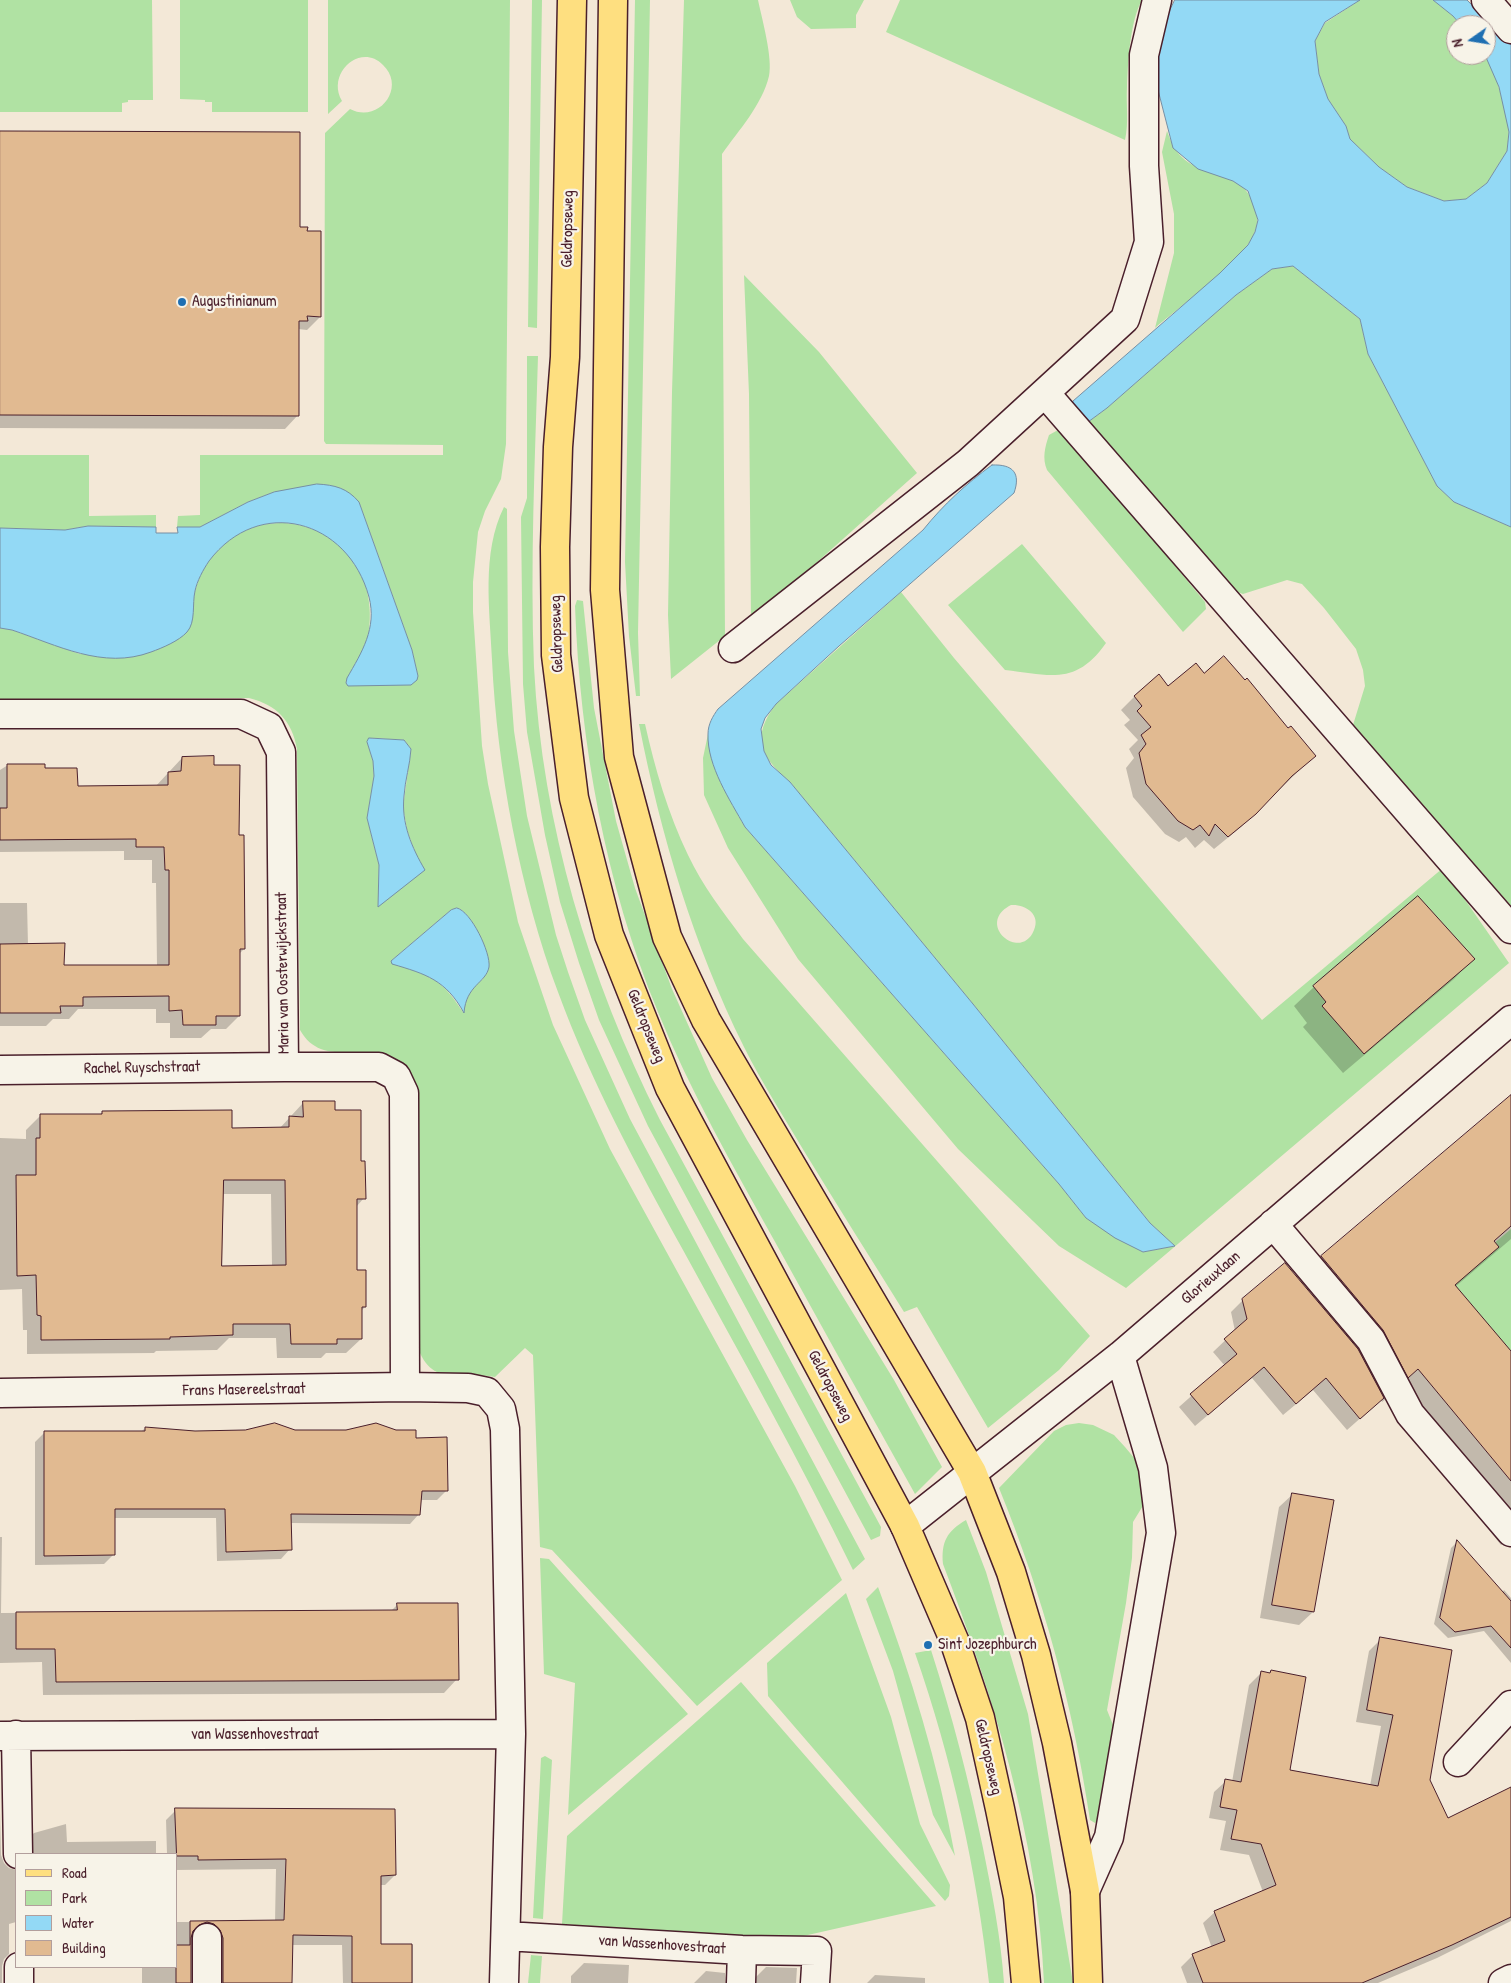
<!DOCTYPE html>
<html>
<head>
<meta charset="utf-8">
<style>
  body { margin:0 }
  #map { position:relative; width:1511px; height:1983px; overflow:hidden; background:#f3e8d7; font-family:"Patrick Hand",sans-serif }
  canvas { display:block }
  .legend { position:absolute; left:15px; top:1853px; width:162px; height:115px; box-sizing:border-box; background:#f7f3e8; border:1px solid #b29e9c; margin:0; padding:6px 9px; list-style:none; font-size:15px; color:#4a1f2b }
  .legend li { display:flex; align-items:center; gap:10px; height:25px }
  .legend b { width:25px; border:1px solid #b29e9c }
  .north { position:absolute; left:1446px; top:15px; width:50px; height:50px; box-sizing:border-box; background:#f7f3e8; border:1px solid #b29e9c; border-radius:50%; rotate:257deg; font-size:14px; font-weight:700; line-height:20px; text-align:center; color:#4a1f2b }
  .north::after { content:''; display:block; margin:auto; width:18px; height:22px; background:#1f6fb2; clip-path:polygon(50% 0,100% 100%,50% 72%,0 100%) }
</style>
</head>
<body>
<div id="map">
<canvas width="1511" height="1983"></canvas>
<ul class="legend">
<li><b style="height:6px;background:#fedf80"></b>Road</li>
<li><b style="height:14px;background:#b0e2a3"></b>Park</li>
<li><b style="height:14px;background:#93d9f5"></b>Water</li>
<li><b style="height:14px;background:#e1ba91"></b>Building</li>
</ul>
<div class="north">N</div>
</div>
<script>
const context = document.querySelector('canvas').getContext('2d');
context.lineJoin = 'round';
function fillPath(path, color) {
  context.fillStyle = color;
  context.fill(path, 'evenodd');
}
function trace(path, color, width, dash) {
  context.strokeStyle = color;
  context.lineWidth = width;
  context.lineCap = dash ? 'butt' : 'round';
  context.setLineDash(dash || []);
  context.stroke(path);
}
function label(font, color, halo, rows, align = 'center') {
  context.font = font + ' "Patrick Hand",sans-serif';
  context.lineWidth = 4.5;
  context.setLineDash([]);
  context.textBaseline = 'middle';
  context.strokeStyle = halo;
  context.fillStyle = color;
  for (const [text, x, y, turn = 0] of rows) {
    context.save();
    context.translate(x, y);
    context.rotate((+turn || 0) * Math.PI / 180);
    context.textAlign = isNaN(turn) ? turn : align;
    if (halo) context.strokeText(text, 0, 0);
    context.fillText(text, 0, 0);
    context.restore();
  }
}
const green = new Path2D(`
  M0,0h152l1,100h-25v2l-6,1v9h-122z
  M180,0h128v112h-96v-10h-7v-2l-25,-1z
  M328,0h182l-4,444 -5,35 -16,32 -7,21 -5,50v30l9,134 6,38 30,138 35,103 57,124 185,337 47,94 -145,126 -145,-156 -12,-3 -7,-192 -8,-7 -30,29c-30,-6 -60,10 -75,-24l-3,-264c-27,-69 -89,-9 -117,-59l-3,-281c-5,-28 -20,-44 -48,-51l-249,1v-71l12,2 68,24 85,-8 22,-14c5,-21 6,-44 16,-62 52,-89 180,-42 166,61 -2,20 -17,34 -23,52l72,-7 -6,-26 -53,-148 -85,-10 -26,10 -48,25h-23l1,-11 22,-1v-60h243v-10l-117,-1 -2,-3 1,-308 25,-24c28,15 57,-21 33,-44 -23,-23 -57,9 -41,36l-14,13zM372,738l32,2 7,9 -8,58 4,23 8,23 -37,54 1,-42 -12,-47 7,-42 -1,-15 -6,-19zM457,908c11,2 29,35 29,47 0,7 -2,16 -3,24 -13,8 -17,18 -20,33 -25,-39 -33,-33 -72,-51l60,-51z
  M532,0h10l-5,328 -9,-1z
  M635,0h15l-12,633 2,63h-4l-7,-60 -4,-74z
  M684,0h74c4,19 15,58 11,76 -7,29 -30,54 -47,78l3,482 -54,43 -3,-64 4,-223z
  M790,0h74l-8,15v13l-45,1 -14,-12z
  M900,0h242c-12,21 -14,62 -15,87 -1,18 2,36 -2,53l-239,-108z
  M1360,0h73l20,16 8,9h-5v30h29l9,17 12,39 3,21 -2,19 -20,32 -21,16 -22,2 -37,-14 -28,-20 -29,-28 -4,-13 -18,-27 -9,-25 -4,-33 10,-18z
  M1167,131c13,39 34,35 66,50 10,4 15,11 20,21 4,10 6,19 2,29 -9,29 -76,76 -100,97l19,-75v-39l-12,-62z
  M1293,266l67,53 8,35 69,132 17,16 57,25v379l-158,-181 12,-39 -2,-16 -7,-21 -32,-41 -22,-24 -15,-4 -44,14 -11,-4 -144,-168 19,-14 129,-113 36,-26z
  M744,275l75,77 98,121 -166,148 -2,-227z
  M527,356h11c-3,104 -8,208 -4,311 8,158 55,312 126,453l221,407 -1,9 -9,4 -223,-414 -49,-106 -20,-57 -19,-61 -15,-67 -18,-103 -4,-48 -2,-167 6,-19z
  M1058,430l10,7 137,165 1,7 -23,23 -136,-162c-5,-12 -2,-23 2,-35z
  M0,455h89v61l67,-1v12l-68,-1 -23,4 -65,-2z
  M504,507l3,2 1,143 6,79 13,85 29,119 12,37 17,48 45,99 235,440 -12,11c-53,-109 -112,-214 -170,-320 -46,-84 -92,-168 -125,-258 -38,-102 -61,-224 -66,-332 -2,-49 -11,-107 12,-153z
  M1022,544l84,99c-30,43 -56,32 -101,27l-57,-65z
  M901,592l53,66 308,362 181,-152 66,95 -383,325 -67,-42 -101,-97 -160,-190 -70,-111 -24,-53 -1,-37 5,-24c6,36 19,62 37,93l314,357 27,34 57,34 32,-6 -25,-23 -177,-219 -183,-222c-29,-25 -40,-44 -14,-78zM1011,905c14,-1 30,9 23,25 -13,33 -60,-6 -23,-25z
  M577,600l6,1 11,107 22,113 19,67 37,101 40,89 35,62 147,240 48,87 -27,27c-47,-84 -94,-169 -141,-254 -41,-74 -84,-149 -116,-228 -53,-129 -78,-269 -83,-406z
  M639,724h6c10,45 23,89 43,131 14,30 35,57 55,84l347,397 -31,34 -71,58 -71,-121 -13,5c-33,-53 -67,-107 -100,-161 -20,-34 -42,-68 -60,-104 -51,-103 -83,-211 -105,-323z
  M1511,1229v131l-63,-78z
  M1079,1423l14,2 21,10 11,12 10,12 5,14 4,31 -11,18 -1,36 -6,45 -19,107 8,20 -16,90 -4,3 -5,-3c-17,-115 -47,-224 -91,-332l55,-57 12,-6z
  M966,1520l20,52 42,142 45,269h-29c-6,-144 -50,-285 -101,-419 -2,-22 4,-33 23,-44z
  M540,1558l9,1 139,155 -120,101 7,-132 -31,-9z
  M878,1587c33,88 60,176 77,269l-22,-41 -40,-144 -27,-72z
  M846,1593l45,124 29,107 30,61 -1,11 -4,5 -177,-205 -1,-33z
  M931,1650c21,65 38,131 52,198 9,45 18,90 21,135h-15c-12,-112 -37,-224 -74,-330z
  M741,1682l195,224 -137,31 -52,1 -185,-14 5,-88z
  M545,1756l7,4 -9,159 -10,-1 8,-160z
  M531,1955l11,1 -2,27h-12z`);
const water = new Path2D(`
  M1175,0h185l-35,22 -10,19 4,33 9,25 18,27 4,13 29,28 28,20 37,14 22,-2 21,-16 20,-32 2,-19 -10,-45 -14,-32 1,-30h-25l-8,-9 -20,-16h34l44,45v482l-57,-25 -17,-16 -69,-132 -8,-35 -67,-53 -21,3 -36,26 -129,113 -19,14 -17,-15 2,-6 147,-128 28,-28 7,-13 3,-12 -10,-29 -15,-10 -35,-12 -25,-21 -15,-58v-37l4,-26z
  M992,465c21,-1 29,8 22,28l-175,153 -63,58 -11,14 -4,11 3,22 7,14 19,17 183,222 177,219 25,23 -32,6 -28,-14 -29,-20 -27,-34 -314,-357c-15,-27 -38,-61 -37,-93 0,-10 5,-18 10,-25l205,-179c21,-26 43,-46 69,-65z
  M317,484c18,1 30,4 42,18l53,148 6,26 -1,4 -6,5 -63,1 -2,-3 1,-5c15,-26 30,-50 22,-81 -21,-78 -110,-102 -160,-36 -6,9 -12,20 -14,30 -3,13 1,31 -8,41 -8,9 -25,16 -36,20 -48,18 -94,-7 -139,-22l-12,-2v-100l65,2 23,-4 68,1v6h22l-1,-6h23l48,-25 26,-10z
  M369,738l35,2 7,9c-1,16 -6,31 -7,47 -3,27 8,52 21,74l-47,37 1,-42 -12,-47 7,-42 -1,-15 -6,-19z
  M457,908c14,3 34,45 32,59 -3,16 -23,18 -25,46 -18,-33 -38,-39 -72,-49l-1,-3 60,-51z`);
const shadow = new Path2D(`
  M0,132l299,96 21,89 -13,13 -9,-1v86l-13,14 -285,-1z
  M1203,674l85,56 26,26 -73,71 -27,22 -10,-9 -9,8 -9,-11 -7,5 -14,-8 -32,-37 -7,-29 8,-10 -5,-9 9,-9 -14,-15 6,-5 -9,-10 14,-14z
  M182,758l31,9 25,69 6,113 -5,5v62l-13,13h-15l-10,9h-31v-15h-14v-14h-78l-9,10h-16l-7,7h-46v-123h27l1,42 35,22 94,-1 -1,-83h-4v-23h-28v-9l-124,1v-82l8,-5 35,4 33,18h79z
  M1473,959l-19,20 -111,94 -40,-46 4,-4 -13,-17 20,-19z
  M1511,1097v142l-56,48 56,66v185l-1,-2 -9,9 -23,-29 8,-8 -94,-114 -10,8 -1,-2 -34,30 -34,-40 -30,25 -31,-37 -57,48 -16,-19 46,-41 -12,-14 22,-21 -4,-19 12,-12 56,-20 23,-23z
  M303,1103l31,8 26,51 4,36 -8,9v64l9,36 -4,4v28l-15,14h-20l-5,5h-44l-1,-20h-47l-12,12 -61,1 -2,2 -127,1v-24h-4l-1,-41 -22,1v-152l26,1v-9l15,-15h58l4,-3 128,17h48zM223,1194h48l1,72 -51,1z
  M145,1428l50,4h100l120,7 32,51 -10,10h-17l-1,14 -9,10 -120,-1v26l-9,10 -64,2 -1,-43h-103l1,36 -10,10 -69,1v-123l9,-9 97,-1z
  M1293,1494l20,118 -14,13 -39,-7 19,-111z
  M0,1537h2l-1,76 390,-2 6,-6 60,74 -13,14 -401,2 -1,-33 -42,1z
  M1457,1542l45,51 2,-3 7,8v65l-27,-32 -36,7 -14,-14 17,-76z
  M1381,1639l48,141 19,39 63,-31v133l-74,37 -59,25h-191l-6,-16 12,-12 19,-7 -9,-25 12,-11 48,-20 -14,-37 -29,-5 6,-29 -17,-3 5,-26 12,-11 6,1 17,-97 12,-12 27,98 82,15 11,-60 -25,-4 13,-71z
  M176,1810l219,65 -10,10h-5v60h33v38h-70l-1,-38h-51v38h-79l-15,-51 -5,1 -2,50h-48v-16h34v-45h99l1,-53 -100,1v-16h-9l-1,-34z
  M0,1811l1,44 3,8 5,5 7,2v52l-7,2v30l-5,5 -2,7v17h-2z
  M66,1824l1,18 89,-1v13h-133l1,-11 10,-10z
  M584,1963l45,2 -1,18h-57v-7z
  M766,1967l31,1 -1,15h-46z
  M706,1971l19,2 1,10h-32z
  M875,1975l50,3v5h-58z`);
const building = new Path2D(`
  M0,131l300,1v95h8l-1,4h14v86l-14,-1 1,5h-9v95l-299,-1z
  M1224,656l21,24 2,-2 41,50 3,-2 25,30 -24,20 -36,38 -28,23 -13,-13 -6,12 -9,-11 -7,5 -15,-9 -32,-37 -7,-31 7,-9 -5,-9 10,-8 -14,-16 5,-5 -8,-10 25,-22 9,12 28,-23 8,10z
  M214,756v9h26l-1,70h5l1,114h-5v67h-24v9h-33l-1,-15 -13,1v-15l-86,1v9h-23l1,7h-61v-69l65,-1 -1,22h105v-95h-4l-1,-23h-28v-8l-136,1v-32h7v-44h38v4h32l1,18 90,-1v-13l13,-1 1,-14z
  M1418,896l57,63 -111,95 -42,-48 4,-4 -13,-16z
  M1511,1095v131l-17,15 5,6 -44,38 56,66v130l-93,-112 -10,9 -25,-48 -62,-74z
  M303,1101h32v9h26v51h4l1,38h-9v71h9v37h-4v32h-25v5h-46l-1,-20h-57v11l-63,2v2l-129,1v-24l-4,-1 -1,-40 -19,1 -1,-101h20v-37h4v-24h62v-3l130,-1v18l57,-1v-11l14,1zM224,1180h61l1,85 -64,1z
  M1285,1263l73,86 26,49 -24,21 -34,-41 -30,26 -32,-37 -56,48 -18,-21 47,-40 -13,-15 23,-20 -5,-20z
  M275,1423l20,7h51l30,-7 20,7h20v8l31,-1 1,54h-26l-2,24 -129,-1 1,36 -66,2 -1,-43h-110v46l-71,1v-125h101v-4l50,4 50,-1z
  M1292,1493l42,7 -20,112 -42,-7z
  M1457,1540l54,61v47l-20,-22 -36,6 -15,-14z
  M397,1603h61l1,77 -403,2 -1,-33h-39v-37l381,-2z
  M1380,1637l72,13 -22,130 18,38 63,-31v130l-59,28 -90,38h-159l-11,-29 33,-13 -11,-30 62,-26 -15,-41 -30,-5 6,-29 -17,-3 5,-28 16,3 20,-111 9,2 1,-3 35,7 -16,93 88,16 15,-71 -26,-5z
  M175,1808l220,1 1,66 -15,1v68h31v39h-60v-47l-59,-1 -1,48h-69v-45l-3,-8 -6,-6 -7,-2 -8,3 -6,6 -2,7v45h-15v-38h14v-24l94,-1 2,-61 -88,1v-4h-21z`);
const minor = new Path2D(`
  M1486,0l25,29
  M1045,393l466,536
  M733,648l235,-185 157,-144 24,-77 -5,-76v-111l13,-55
  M0,714h241l28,13 12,25 3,315h95l17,9 8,17 1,294
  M0,1070l284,-3
  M1273,1224l98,116 39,74 101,118
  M0,1393l405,-6 63,1 19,4 14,17 4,20 6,305 -7,249
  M905,1526l215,-170 391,-336
  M16,1735l2,119
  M0,1736l511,-2
  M1458,1762l53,-57
  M1085,1891l24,-54 52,-304 -8,-65 -33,-112
  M506,1936l236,14 75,1 -2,32
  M207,1938v45
  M19,1967v16
  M741,1983l1,-33
  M1503,1983l8,-4`);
const major = new Path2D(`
  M572,0l-7,357 -7,90 -3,100 1,108 18,143 35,137 61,153 235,438 49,114 26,78 20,91 18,88 8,86
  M613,0l-8,590 14,167 48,180 39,83 266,452 39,100 25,83 21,88 28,148 3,92`);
const markers = [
  [182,302,5,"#1f6fb2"],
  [928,1645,5,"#1f6fb2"]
];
const streetNames = [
  ["Geldropseweg",568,229,-89],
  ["Geldropseweg",557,634,-92],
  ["Maria van Oosterwijckstraat",283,973,-91],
  ["Geldropseweg",646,1026,68],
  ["Rachel Ruyschstraat",142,1068,-1],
  ["Glorieuxlaan",1211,1278,-41],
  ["Geldropseweg",830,1386,62],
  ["Frans Masereelstraat",244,1390,-1],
  ["van Wassenhovestraat",255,1735],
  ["Geldropseweg",988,1757,77],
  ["van Wassenhovestraat",662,1945,4]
];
const poiNames = [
  ["Augustinianum",192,302],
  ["Sint Jozephburch",938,1645]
];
fillPath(green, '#b0e2a3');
fillPath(water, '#93d9f5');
trace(water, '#768fa4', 1);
fillPath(shadow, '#0003');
fillPath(building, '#e1ba91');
trace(building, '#4a1f2b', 1);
trace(minor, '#4a1f2b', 31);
trace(major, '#4a1f2b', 31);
trace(minor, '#f7f3e8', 28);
trace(major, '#fedf80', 28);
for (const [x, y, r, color] of markers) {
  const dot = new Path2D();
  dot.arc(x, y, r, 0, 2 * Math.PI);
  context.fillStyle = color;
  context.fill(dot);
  trace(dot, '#f7f3e8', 2);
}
label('16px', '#4a1f2b', '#f7f3e8', streetNames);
label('16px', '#4a1f2b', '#f7f3e8', poiNames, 'left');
</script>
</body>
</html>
